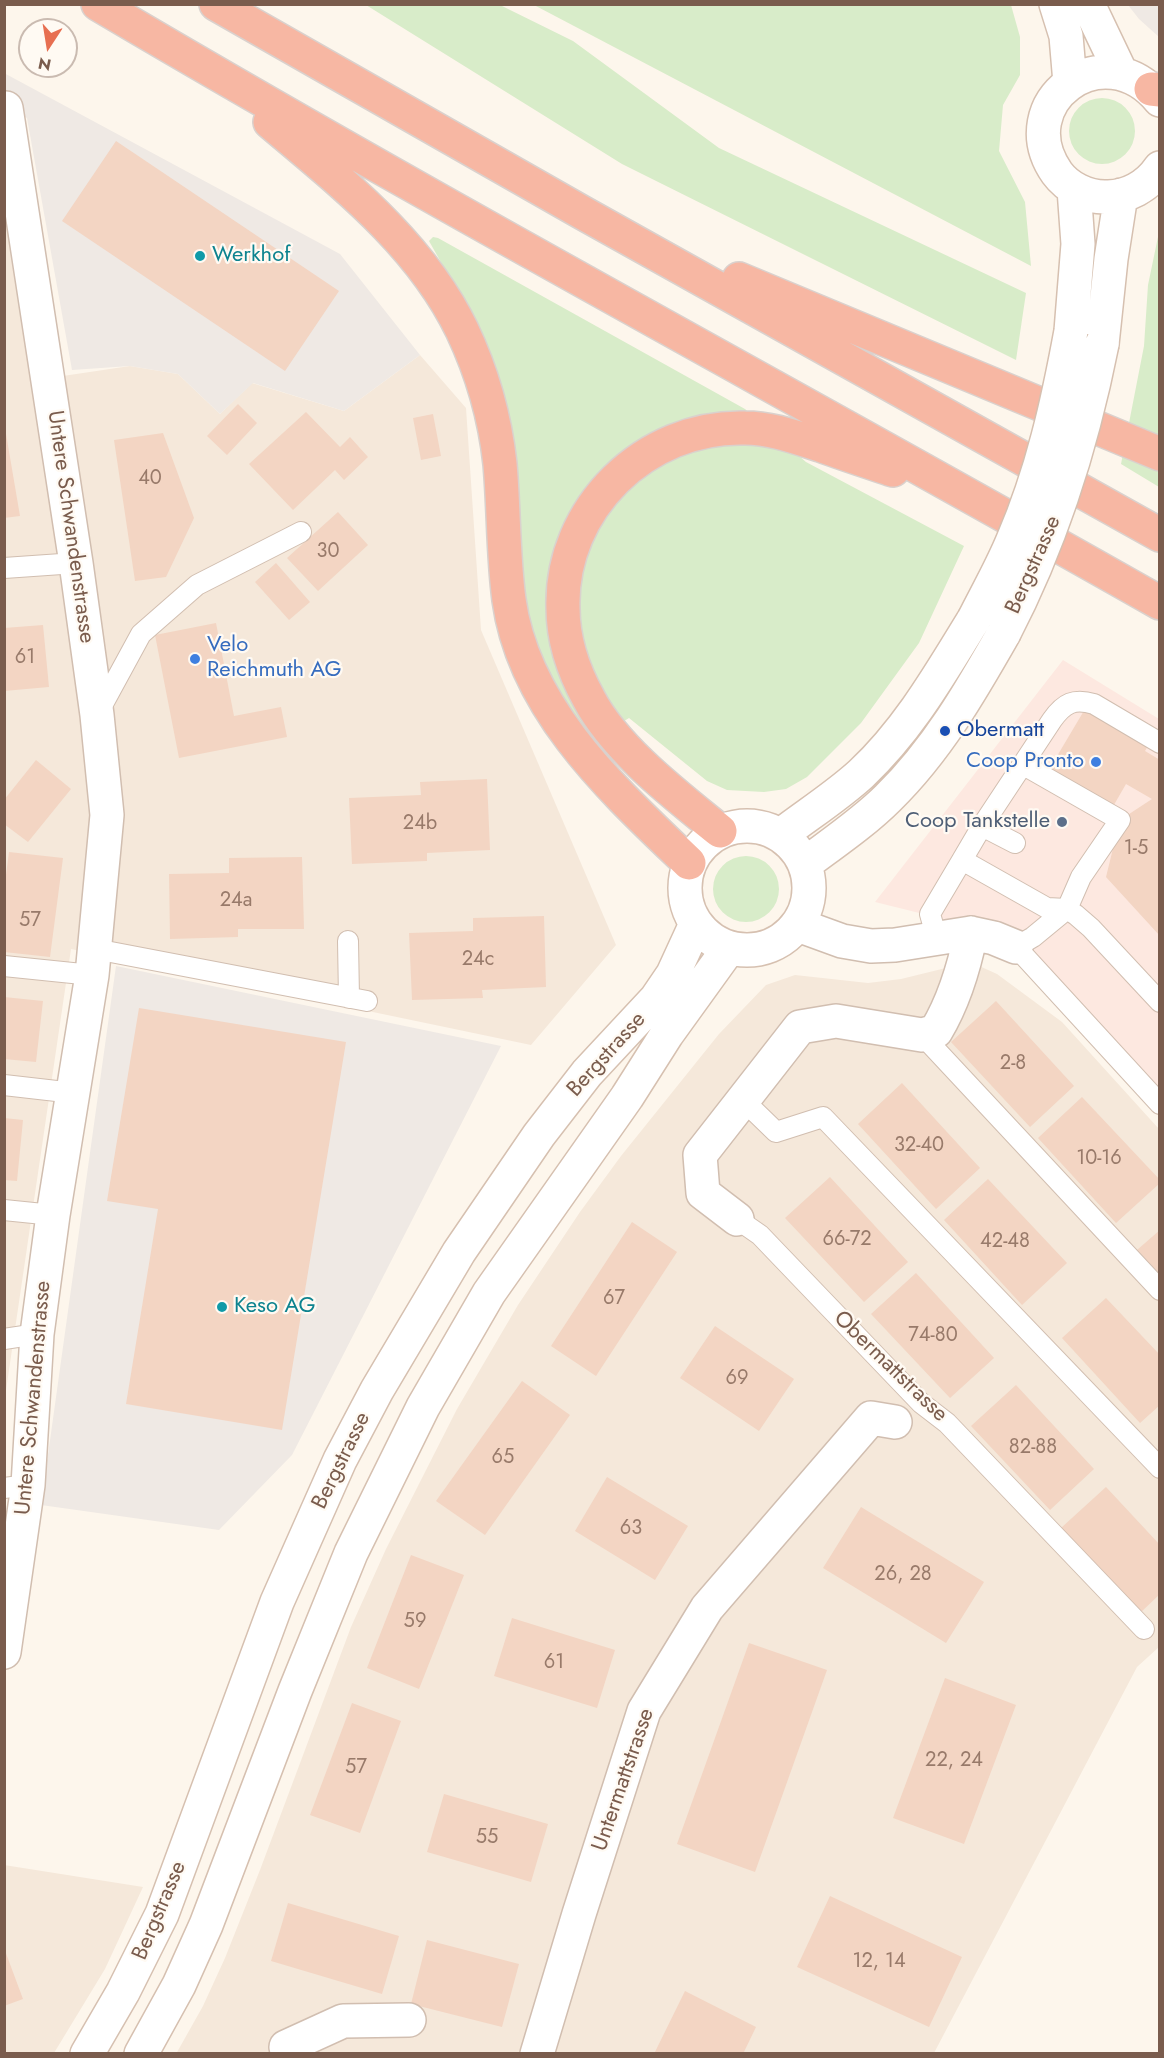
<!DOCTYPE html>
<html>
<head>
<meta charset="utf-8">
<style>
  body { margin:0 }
  #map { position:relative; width:1164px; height:2058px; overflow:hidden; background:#fdf6ec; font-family:Jost,sans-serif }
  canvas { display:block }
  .frame { position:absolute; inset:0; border:6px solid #7a5c4d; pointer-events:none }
  .north { position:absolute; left:18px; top:18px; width:60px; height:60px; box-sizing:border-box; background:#fffaf3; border:2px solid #cabbb1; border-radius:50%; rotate:192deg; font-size:16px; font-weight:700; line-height:24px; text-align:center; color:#7a5c4d }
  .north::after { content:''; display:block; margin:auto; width:21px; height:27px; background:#e76f51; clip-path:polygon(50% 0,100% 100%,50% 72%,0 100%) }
</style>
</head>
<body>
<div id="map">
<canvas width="1164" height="2058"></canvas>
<div class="frame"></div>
<div class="north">N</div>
</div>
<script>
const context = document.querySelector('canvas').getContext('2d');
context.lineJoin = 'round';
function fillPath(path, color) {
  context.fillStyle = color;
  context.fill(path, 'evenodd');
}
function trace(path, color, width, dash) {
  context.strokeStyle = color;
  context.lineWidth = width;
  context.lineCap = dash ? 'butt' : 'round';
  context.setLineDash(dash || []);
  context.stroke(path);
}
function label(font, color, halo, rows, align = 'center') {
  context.font = font + ' Jost,sans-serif';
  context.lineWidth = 4.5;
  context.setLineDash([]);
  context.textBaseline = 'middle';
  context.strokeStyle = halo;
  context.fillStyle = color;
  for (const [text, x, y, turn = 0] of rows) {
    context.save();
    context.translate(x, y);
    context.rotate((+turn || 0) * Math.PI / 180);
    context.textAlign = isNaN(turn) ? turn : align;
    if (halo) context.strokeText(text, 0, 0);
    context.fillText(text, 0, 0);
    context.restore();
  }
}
const residential = new Path2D(`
  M5,189l31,191 94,-14 48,8 42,40 32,-31 92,28 76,-56 46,53 15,222 135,315 -85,100 -460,-96 -66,448z
  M977,965l20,9 65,48 97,107v518l-22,20 -203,386 -758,1 27,-48 22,-48 35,-88 91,-243 35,-78 71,-140 61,-104 62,-93 41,-56 98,-122 47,-49 29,-10 73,8 33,-4 53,-13z
  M4,1865l139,22 -38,82 -51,84h-49z`);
const commercial = new Path2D(`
  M1063,660l96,59v382l-167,-170 -117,-29z`);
const industrial = new Path2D(`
  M1128,5h31v32l-20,-18z
  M4,73l336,181 80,101 -76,56 -91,-28 -33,31 -42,-40 -48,-8 -58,4 -45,-252 -22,-12z
  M116,966l385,80 -209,409 -73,75 -178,-25z`);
const green = new Path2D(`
  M366,5h134l73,36 146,107 307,145 -10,67 -394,-196z
  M534,5h477l9,32v38l-17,30 -4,46 26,51 6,64z
  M1069 131a33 33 0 1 1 66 0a33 33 0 1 1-66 0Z
  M1159,232v255l-38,-23 23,-118 4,-61z
  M433,237l5,1 307,171 61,53 158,84 -45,97 -58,80 -54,54 -21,12 -22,3 -37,-2 -20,-9 -78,-63 -37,23 -36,-50 -22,-43 -78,-359 -27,-48z
  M713 889a33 33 0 1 1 66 0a33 33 0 1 1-66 0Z`);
const building = new Path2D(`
  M116,141l223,150 -54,80 -223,-150z
  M238,404l19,19 -30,32 -20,-19z
  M306,412l34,35 10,-10 18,20 -24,23 -9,-10 -42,40 -44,-46z
  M433,414l8,42 -20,4 -8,-42z
  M4,422l16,94 -16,2z
  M163,433l31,85 -28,59 -31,4 -21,-141z
  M338,512l30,33 -50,46 -31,-33z
  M276,563l34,39 -21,18 -34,-38z
  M216,623l18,93 47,-9 6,30 -108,21 -24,-123z
  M43,625l6,62 -45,4v-63z
  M1085,709l63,37 -3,5 15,9v176l-54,-59 14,-57 32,-21 -26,-15 -15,26 -64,-37z
  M36,760l35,29 -43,53 -24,-18v-24z
  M487,779l3,71 -63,3v8l-75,3 -3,-66 72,-3 -1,-13z
  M9,852l54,6 -13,99 -46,-5v-62z
  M302,857l2,72h-66v8l-68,2 -1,-65 60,-1v-15z
  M544,916l2,71 -64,3 1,8 -71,2 -3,-67 64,-2v-13z
  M4,997l39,4 -7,61 -32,-3z
  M996,1001l78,85 -44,41 -79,-85z
  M139,1008l207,34 -64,388 -156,-26 32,-195 -51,-8z
  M902,1083l78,85 -44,41 -78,-85z
  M1082,1097l78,83v3l-44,40 -78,-85z
  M4,1118l19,2 -6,61 -13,-1z
  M830,1177l78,85 -44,40 -79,-84z
  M988,1179l79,84 -45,42 -78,-85z
  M632,1222l45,30 -81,124 -45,-30z
  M1160,1230v44l-23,-24z
  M916,1273l78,85 -44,40 -79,-84z
  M1106,1298l54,57v50l-20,18 -78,-85z
  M715,1326l79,53 -35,52 -79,-53z
  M522,1381l48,34 -85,120 -49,-34z
  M1016,1385l78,84 -44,41 -79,-84z
  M607,1477l81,49 -33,54 -80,-49z
  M1106,1487l54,58v49l-20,19 -79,-85z
  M861,1507l123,75 -38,61 -123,-75z
  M411,1555l53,20 -45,114 -52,-21z
  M512,1618l103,32 -18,58 -103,-32z
  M749,1643l78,27 -72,202 -78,-28z
  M945,1678l71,27 -52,139 -71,-26z
  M352,1703l49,18 -41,112 -50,-18z
  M444,1794l104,30 -17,58 -104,-30z
  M830,1896l132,61 -33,70 -132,-60z
  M288,1903l111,33 -17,58 -111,-33z
  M427,1940l92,24 -17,63 -91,-23z
  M4,1948l19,51 -19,7z
  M685,1991l71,36 -13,27h-89z`);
const service = new Path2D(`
  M4,568l72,-5
  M98,713l43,-79 56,-49 104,-53
  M1022,764l98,56 -39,57 -14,32 -34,28 -17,10 144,157
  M982,826l33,17
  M962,860l20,-34 70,-106c12,-17 22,-22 42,-16l66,39
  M937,939l-7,-25 32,-54 85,48 20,1 9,6 15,13 69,74
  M348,941l1,57
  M95,949l272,52
  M4,966l88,9
  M922,1035l238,255
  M4,1085l70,8
  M742,1099l34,33 47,-15 337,351
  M4,1210l49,5
  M737,1219l23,16 161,168 26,20 197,206
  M4,1339l33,-5
  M4,1488l24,-3`);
const minor = new Path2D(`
  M798,925l44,16 29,5 24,-1 76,-12 23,5 22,9
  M737,1219l-34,-26 -3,-38 100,-128 36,-6 86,14 14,-4c18,-30 28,-63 35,-98
  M4,1652l24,-167 9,-151 16,-119 39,-240 15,-160 -10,-100 -21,-152 -70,-455
  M288,2054l-2,-7 57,-26 66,-1
  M537,2054l42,-140 65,-203 63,-103 164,-190 24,4`);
const secondary = new Path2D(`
  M1056,4l10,32 4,47
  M1088,4l33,69
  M1160,100c-57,-69 -152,3 -103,73 11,15 30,24 48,24 22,1 43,-11 55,-29
  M1071,331l7,-87 -4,-55
  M1102,344l9,-85 10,-64
  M685 888a62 62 0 1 1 124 0a62 62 0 1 1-124 0Z
  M781,835c26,-20 56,-39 80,-61 48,-45 79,-100 113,-155
  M805,864c28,-21 59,-42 83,-66 49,-48 83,-107 116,-165
  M87,2054l36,-62 39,-78 115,-312 63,-142 37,-70 82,-138 80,-117 48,-62 69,-74 17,-25 23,-50
  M141,2054l38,-69 27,-60 89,-234 56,-138 72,-146 66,-114 138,-196 40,-63 62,-86`);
const motorway = new Path2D(`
  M98,4c350,207 708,398 1062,599
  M216,4l367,209 577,322
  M1151,89l9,1
  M270,122c72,61 150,121 192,208 20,42 33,88 38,134 4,45 3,91 9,136 15,110 105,191 180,263
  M739,279l421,175
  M720,831c-43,-35 -105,-82 -131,-132 -15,-27 -26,-59 -26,-91 -3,-99 82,-183 182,-180 26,0 50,9 75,17 24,9 49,17 73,25`);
const secondaryBridge = new Path2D(`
  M974,619c13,-26 28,-52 39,-79 29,-67 45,-138 58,-209
  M1004,633c48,-92 78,-188 98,-289`);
const markers = [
  [200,256,6,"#0f9aa8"],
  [195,659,6,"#3f7fe0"],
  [945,731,6,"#1a4fb4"],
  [1096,762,6,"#3f7fe0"],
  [1062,822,6,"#5c6f8a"],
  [222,1307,6,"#0f9aa8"]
];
const numberNames = [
  ["40",150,479],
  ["30",328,552],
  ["61",25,658],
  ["24b",420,824],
  ["1-5",1136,849],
  ["24a",236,901],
  ["57",30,921],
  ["24c",478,960],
  ["2-8",1013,1064],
  ["32-40",919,1146],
  ["10-16",1099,1159],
  ["66-72",847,1240],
  ["42-48",1005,1242],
  ["67",614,1299],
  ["74-80",933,1336],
  ["69",737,1379],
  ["82-88",1033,1448],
  ["65",503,1458],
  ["63",631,1529],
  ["26, 28",903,1575],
  ["59",415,1622],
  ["61",554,1663],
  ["22, 24",954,1761],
  ["57",356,1768],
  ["55",487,1838],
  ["12, 14",879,1962]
];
const cultureNames = [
  ["Werkhof",212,256],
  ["Keso AG",234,1307]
];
const streetNames = [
  ["Untere Schwandenstrasse",70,527,82],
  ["Bergstrasse",1034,565,-66],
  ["Bergstrasse",607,1055,-48],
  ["Obermattstrasse",890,1367,44],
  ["Untere Schwandenstrasse",34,1398,-85],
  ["Bergstrasse",342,1461,-64],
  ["Untermattstrasse",624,1780,-71],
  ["Bergstrasse",160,1911,-67]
];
const shopNames = [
  ["Velo",207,646],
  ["Reichmuth AG",207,671],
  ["Coop Pronto",1084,762,"right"]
];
const transitNames = [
  ["Obermatt",957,731]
];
const serviceNames = [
  ["Coop Tankstelle",1050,822]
];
fillPath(residential, '#f5e8da');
fillPath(commercial, '#fde8e0');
fillPath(industrial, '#efe9e4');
fillPath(green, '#d8ecc9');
fillPath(building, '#f3d5c3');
trace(service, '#d1beb0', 22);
trace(minor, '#d1beb0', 36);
trace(secondary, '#d6c0b0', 36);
trace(motorway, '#dad1cd', 36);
trace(service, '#fff', 20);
trace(minor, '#fff', 33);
trace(secondary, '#fff', 33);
trace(motorway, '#f7b7a3', 33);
trace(secondaryBridge, '#d6c0b0', 36, []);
trace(secondaryBridge, '#fff', 33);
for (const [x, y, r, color] of markers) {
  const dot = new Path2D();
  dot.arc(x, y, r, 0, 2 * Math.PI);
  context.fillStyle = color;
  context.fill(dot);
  trace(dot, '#fffaf3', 2);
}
label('20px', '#987a6a', null, numberNames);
label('22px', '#0d838f', '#fffaf3', cultureNames, 'left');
label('22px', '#7a5c4d', '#fffaf3', streetNames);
label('22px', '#366cbe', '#fffaf3', shopNames, 'left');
label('22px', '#164399', '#fffaf3', transitNames, 'left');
label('22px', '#4e5e75', '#fffaf3', serviceNames, 'right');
</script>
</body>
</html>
